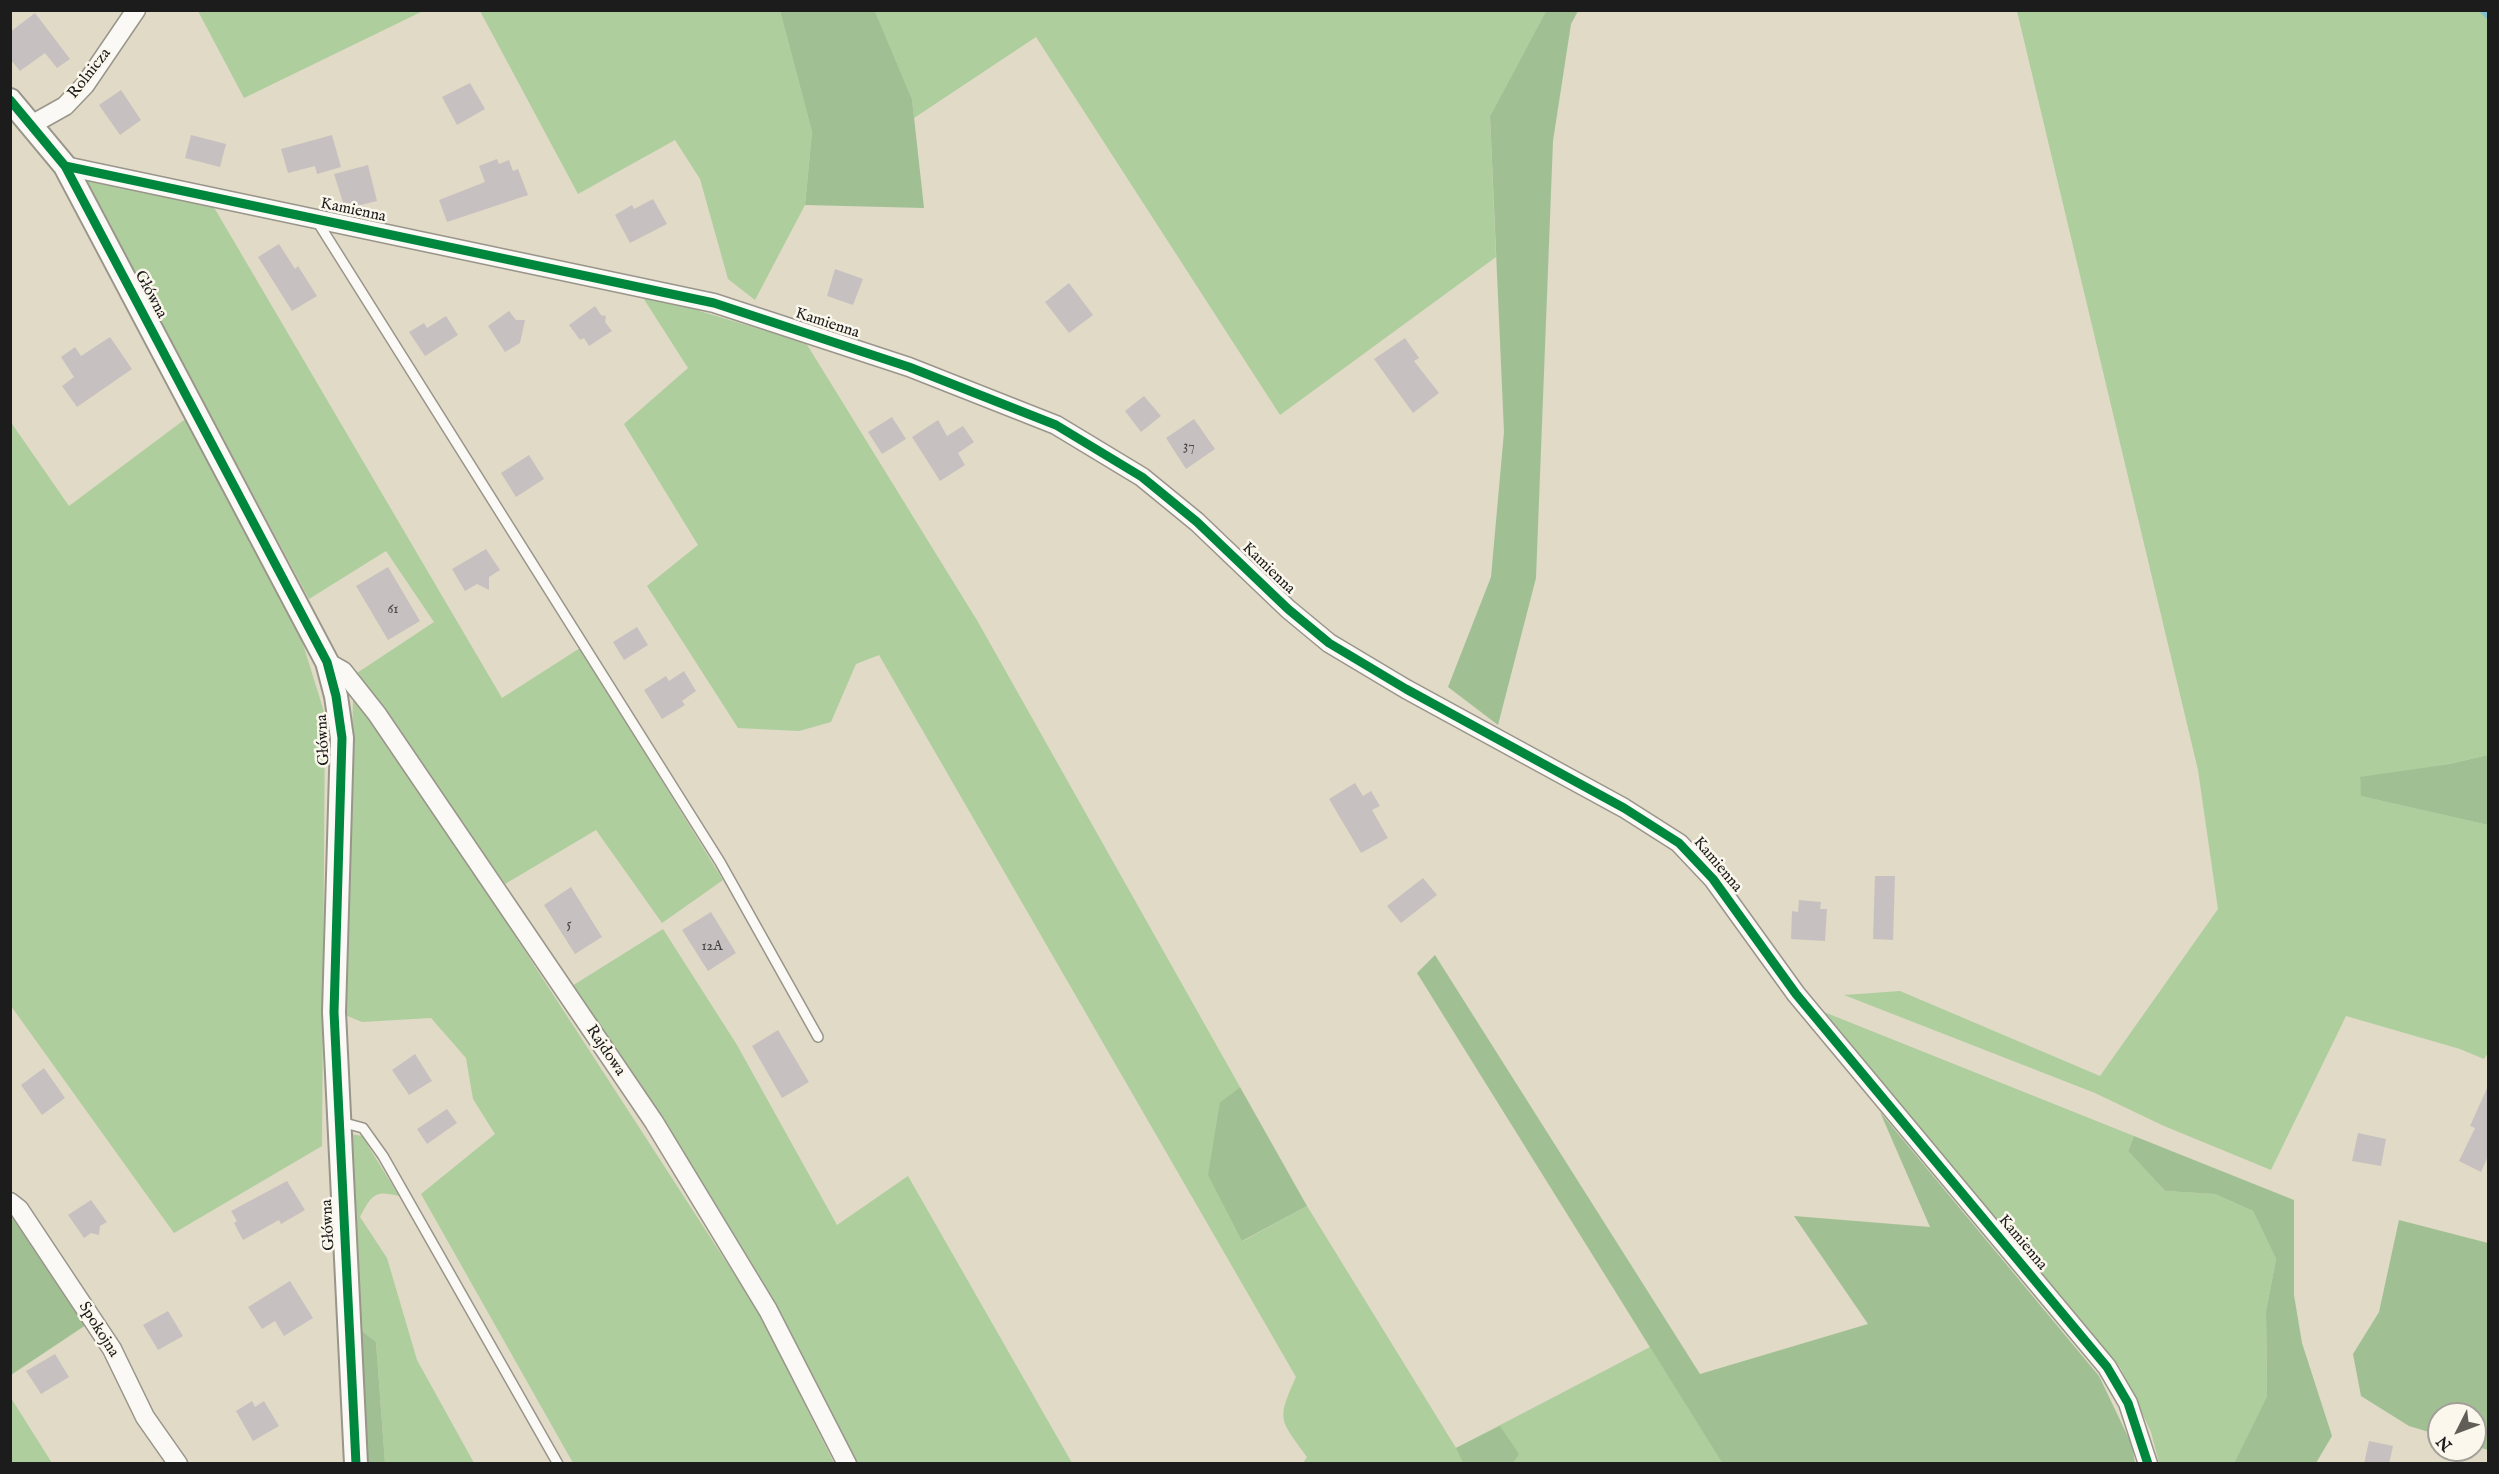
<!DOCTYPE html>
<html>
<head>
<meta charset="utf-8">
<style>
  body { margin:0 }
  #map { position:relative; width:2499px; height:1474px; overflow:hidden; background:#e0dac6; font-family:"IM FELL English",serif }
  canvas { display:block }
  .frame { position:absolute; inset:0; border:12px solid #1c1c1c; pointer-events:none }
  .north { position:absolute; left:2427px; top:1402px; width:60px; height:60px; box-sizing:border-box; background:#fbf7ec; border:2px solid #a29f99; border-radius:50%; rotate:228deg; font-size:16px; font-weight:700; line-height:24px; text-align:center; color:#1c1c1c }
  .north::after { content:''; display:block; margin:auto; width:21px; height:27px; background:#615e58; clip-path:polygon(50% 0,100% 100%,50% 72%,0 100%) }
</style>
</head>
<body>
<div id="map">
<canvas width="2499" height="1474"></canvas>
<div class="frame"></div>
<div class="north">N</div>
</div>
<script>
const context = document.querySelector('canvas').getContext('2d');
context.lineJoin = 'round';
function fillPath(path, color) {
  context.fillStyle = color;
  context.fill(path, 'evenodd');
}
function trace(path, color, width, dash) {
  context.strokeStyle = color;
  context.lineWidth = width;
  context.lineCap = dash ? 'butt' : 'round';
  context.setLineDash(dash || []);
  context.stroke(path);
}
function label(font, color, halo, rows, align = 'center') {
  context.font = font + ' "IM FELL English",serif';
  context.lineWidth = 5;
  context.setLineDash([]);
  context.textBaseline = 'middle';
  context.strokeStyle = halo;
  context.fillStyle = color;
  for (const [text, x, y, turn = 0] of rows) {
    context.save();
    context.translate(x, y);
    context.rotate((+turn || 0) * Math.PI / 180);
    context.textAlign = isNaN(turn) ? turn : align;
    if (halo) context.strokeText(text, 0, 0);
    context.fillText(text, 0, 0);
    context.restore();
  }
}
const green = new Path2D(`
  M198,11h225l-179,87z
  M480,11h300l32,121 -7,73 -50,95 -27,-21 -28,-100 -25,-39 -97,54z
  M875,11h671l-56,105 6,141 -216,158 -244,-378 -122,81 -2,-19z
  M2017,11h471v744l-39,9 -89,14 2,18 126,29v228l-4,6 -24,-10 -114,-33 -75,154 -107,-44 -69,-33 -251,-98 56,-4 200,85 118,-167 -20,-139z
  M83,176l129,28 290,494 78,-50 143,232 -61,43 -66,-93 -91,54 -120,-174 -31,-35 80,-53 -48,-71 -77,48z
  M640,293l166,50 172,279 262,465 -20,15 23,139 64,-35 149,242 194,-101 72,116h-419l4,-6c-27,-38 -31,-36 -11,-80l-417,-722 -23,9 -25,58 -32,9 -61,-3 -91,-142 51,-41 -74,-121 64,-56z
  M188,417l110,211 27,87 -3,431 -148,87 -163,-227 -1,-585 59,85z
  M353,699l21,19 384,593 76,152h-261l-152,-269 74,-60 -22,-35 -7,-41 -35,-40 -69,4 -17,-7z
  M663,929l74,116 100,180 71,-49 164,287h-217l-85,-169 -198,-308z
  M1819,1010l315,126 -6,15 37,40 50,3 38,17 23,48 -10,52 1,85 -33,67h-75l-8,-31 -30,-63z
  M351,1134l11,2 37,60c-25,-7 -28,0 -39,21l27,41 30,102 57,103h-89l-9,-121 -20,-16z
  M11,1398l41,65h-41z`);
const forest = new Path2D(`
  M780,11h95l37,88 12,109 -119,-3 7,-73z
  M1546,11h32l-7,13 -18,117 -17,437 -38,147 -50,-38 43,-110 13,-145 -14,-316z
  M2488,755v70l-127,-29 -1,-19 89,-13z
  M1435,955l265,419 168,-50 -74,-108 136,11 -50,-115 219,264 33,69 3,18h-413l-305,-490z
  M1240,1087l67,119 -65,35 -34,-66 12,-73z
  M2134,1136l160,64v95l8,48 30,93 -16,27h-82l33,-67 -1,-85 10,-52 -23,-48 -38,-17 -50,-3 -37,-40z
  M11,1215l75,110 -75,50z
  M2399,1220l89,23v207l-13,-4v-32h-36v21l-30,-9 -48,-30 -8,-42 26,-42z
  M356,1326l20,16 9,121h-19z
  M1500,1426l19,28 -6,9h-50l-7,-15z`);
const stream = new Path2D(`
  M2482,10l6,6`);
const building = new Path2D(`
  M35,13l35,46 -13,9 -12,-15 -25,18 -10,-12v-27z
  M470,83l15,26 -28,16 -15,-28z
  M121,90l20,30 -21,15 -21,-30z
  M191,135l35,9 -6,23 -35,-9z
  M332,135l9,32 -24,7 -2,-8 -27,7 -7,-24z
  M497,159l2,5 10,-4 4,11 5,-2 10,26 -81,27 -8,-22 46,-18 -6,-16z
  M368,165l9,36 -32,8 -11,-35z
  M653,199l14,25 -37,19 -15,-28 17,-10 2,4z
  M279,244l16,25 3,-3 19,30 -25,15 -34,-54z
  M835,269l28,10 -10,26 -26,-9z
  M1069,283l24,32 -24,18 -24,-31z
  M595,306l6,9 5,1 -1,6 7,9 -23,15 -5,-8 -4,2 -11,-15z
  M509,311l7,9h9l-5,23 -15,9 -17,-26z
  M446,316l12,19 -33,21 -16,-24 15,-9 3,5z
  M110,337l22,32 -55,38 -15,-21 12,-9 -13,-20 14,-10 6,9z
  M1405,338l14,20 -5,3 25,32 -26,20 -39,-54z
  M1144,396l17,20 -20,16 -16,-21z
  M892,417l14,22 -24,15 -14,-22z
  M1194,419l21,30 -29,20 -20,-31z
  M938,420l9,16 16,-10 11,16 -16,11 7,12 -25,16 -28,-44z
  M529,455l15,24 -28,18 -15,-24z
  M486,549l14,21 -11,7v13l-12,-6 -12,7 -13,-22z
  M388,567l32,54 -32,19 -32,-54z
  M637,627l11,18 -24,15 -11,-18z
  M684,671l12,20 -14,10 3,4 -23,14 -18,-29 22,-14 3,5z
  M1355,783l8,13 8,-5 9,15 -8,4 16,28 -27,15 -32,-54z
  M1875,876h20l-2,64 -20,-1z
  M1423,878l14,17 -36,28 -14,-17z
  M571,887l31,50 -27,17 -31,-49z
  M1799,900l22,2 -1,7h7l-2,32 -34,-2 1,-28 6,1z
  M711,912l25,41 -28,18 -26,-41z
  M778,1030l31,52 -27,16 -30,-52z
  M415,1054l17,27 -23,14 -17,-25z
  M44,1068l21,30 -23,17 -21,-30z
  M2488,1086v70l-7,16 -22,-11 16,-33 -5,-2z
  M447,1109l10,14 -30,21 -10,-15z
  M2358,1133l28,6 -5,27 -29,-5z
  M287,1181l18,29 -24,14 -2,-4 -36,20 -9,-17 3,-2 -6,-10z
  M91,1200l16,22 -7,4 -1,9 -8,-2 -7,5 -16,-23z
  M290,1281l23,37 -29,18 -9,-15 -13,8 -14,-22z
  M168,1311l15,25 -25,14 -15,-25z
  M55,1354l14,23 -28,17 -15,-23z
  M252,1401l3,6 9,-6 15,25 -26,15 -17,-30z
  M2369,1441l24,5 -4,18h-25z`);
const service = new Path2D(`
  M317,221l403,641 98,175
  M341,1122l22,6 20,28 175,308`);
const minor = new Path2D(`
  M31,125l34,-19 20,-21 51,-75
  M65,166l649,137 195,64 147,58 86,52 55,45 91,87 41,34 77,46 218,119 55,35 34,36 83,115 311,373 21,36 20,61
  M327,662l16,9 34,43 277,408 114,188 79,154
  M10,1202l9,7 93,140 33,68 33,47`);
const tertiary = new Path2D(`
  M10,100l55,66 262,496 9,34 6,42 -8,274 22,452`);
const cycleway = new Path2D(`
  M10,100l55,66 262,496 9,34 6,42 -8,274 22,452
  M65,166l649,137 195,64 147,58 86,52 55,45 91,87 41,34 77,46 218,119 55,35 34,36 83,115 311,373 21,36 20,61`);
const numberNames = [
  ["37",1189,447],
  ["61",393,610],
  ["5",569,925],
  ["12A",712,947]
];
const streetNames = [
  ["Rolnicza",90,74,-52],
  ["Kamienna",353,211,12],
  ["Główna",150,295,62],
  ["Kamienna",827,324,18],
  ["Kamienna",1268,569,44],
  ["Główna",324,740,-93],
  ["Kamienna",1717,865,50],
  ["Rajdowa",605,1051,56],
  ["Główna",329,1225,-93],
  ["Kamienna",2022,1243,50],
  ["Spokojna",98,1330,58]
];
fillPath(green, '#aece9e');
fillPath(forest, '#a0c094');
trace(stream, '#81c2d1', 6);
fillPath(building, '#c7c0c1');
trace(service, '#99958a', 12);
trace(minor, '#99958a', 21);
trace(tertiary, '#99958a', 26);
trace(service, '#faf9f6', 9);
trace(minor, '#faf9f6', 18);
trace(tertiary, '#faf9f6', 22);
trace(cycleway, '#00873e', 9);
label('14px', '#474545', null, numberNames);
label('16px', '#1c1c1c', '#fbf7ec', streetNames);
</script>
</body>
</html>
